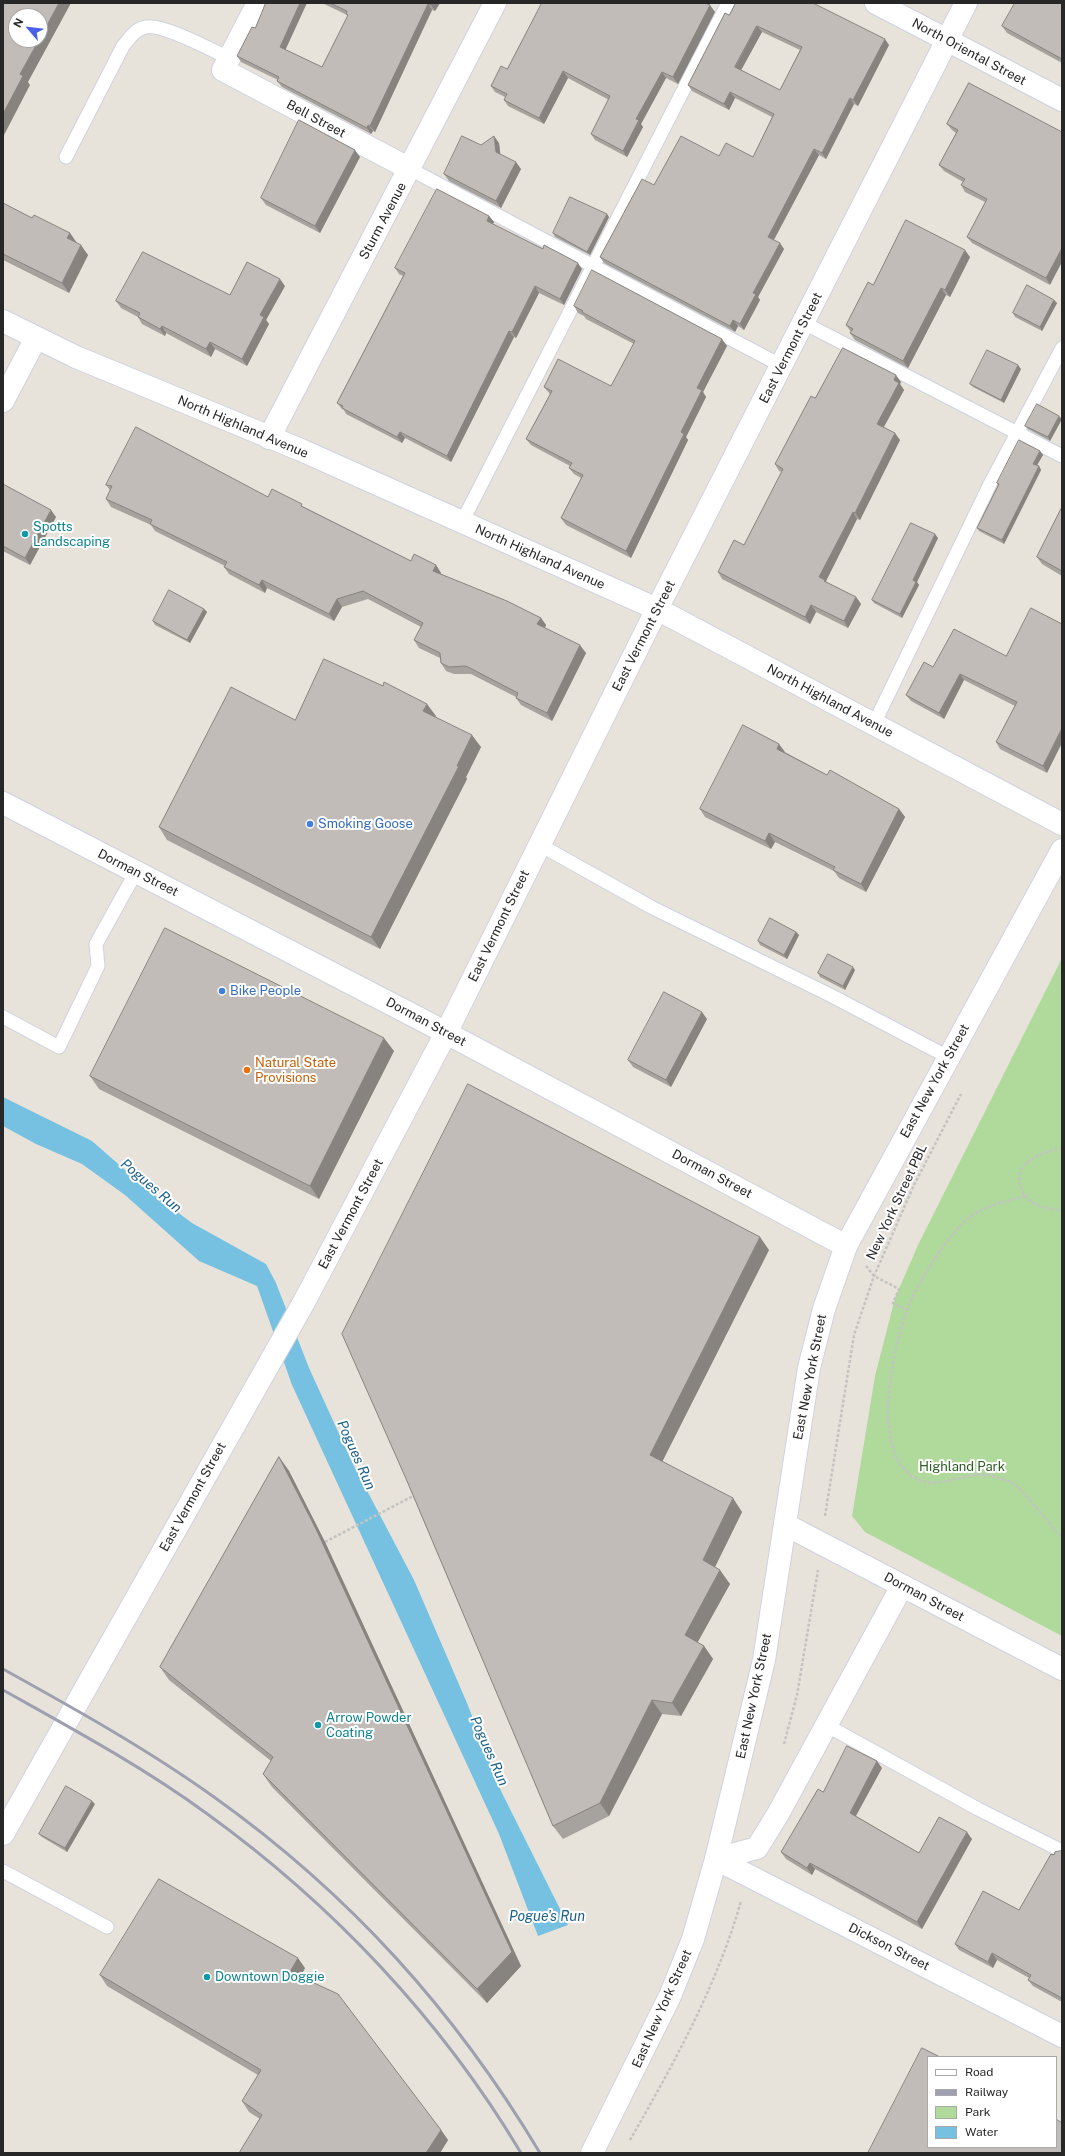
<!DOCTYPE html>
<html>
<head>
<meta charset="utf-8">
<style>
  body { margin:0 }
  #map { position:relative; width:1065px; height:2156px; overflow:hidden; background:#e8e3da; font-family:"Public Sans",sans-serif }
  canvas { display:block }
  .frame { position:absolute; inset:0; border:4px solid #272727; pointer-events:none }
  .legend { position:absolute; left:927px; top:2056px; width:130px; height:92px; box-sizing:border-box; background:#fff; border:1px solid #a9a9a9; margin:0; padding:5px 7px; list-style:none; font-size:12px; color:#272727 }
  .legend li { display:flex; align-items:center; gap:8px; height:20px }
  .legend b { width:20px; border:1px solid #a9a9a9 }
  .north { position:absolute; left:8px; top:8px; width:40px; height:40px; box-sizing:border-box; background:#fff; border:1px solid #a9a9a9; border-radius:50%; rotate:298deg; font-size:11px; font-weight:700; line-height:16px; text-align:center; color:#272727 }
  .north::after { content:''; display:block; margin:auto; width:14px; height:18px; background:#4861e7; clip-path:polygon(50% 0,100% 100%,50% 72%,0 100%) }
</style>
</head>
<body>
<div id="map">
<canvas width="1065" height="2156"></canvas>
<div class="frame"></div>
<ul class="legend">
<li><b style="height:5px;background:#fff"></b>Road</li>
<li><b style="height:5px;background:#9ea0b0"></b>Railway</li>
<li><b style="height:11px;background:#afda9b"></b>Park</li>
<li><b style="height:11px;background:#76c1e1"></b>Water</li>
</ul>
<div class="north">N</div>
</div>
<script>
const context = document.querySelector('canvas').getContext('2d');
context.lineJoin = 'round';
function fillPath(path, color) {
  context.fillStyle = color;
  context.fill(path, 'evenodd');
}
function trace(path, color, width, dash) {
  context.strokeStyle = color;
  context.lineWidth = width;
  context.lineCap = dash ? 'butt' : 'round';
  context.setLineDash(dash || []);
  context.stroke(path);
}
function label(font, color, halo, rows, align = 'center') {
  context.font = font + ' "Public Sans",sans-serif';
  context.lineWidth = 4;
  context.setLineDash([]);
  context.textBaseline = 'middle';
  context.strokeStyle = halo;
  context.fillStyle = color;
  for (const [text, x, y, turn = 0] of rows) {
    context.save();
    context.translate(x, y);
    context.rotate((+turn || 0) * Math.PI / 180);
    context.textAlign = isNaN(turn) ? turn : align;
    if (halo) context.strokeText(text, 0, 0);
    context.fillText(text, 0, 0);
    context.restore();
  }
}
const green = new Path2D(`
  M1062,958v678l-197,-104 -13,-16 23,-140 20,-78 23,-53z`);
const water = new Path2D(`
  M3,1097l89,44 56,49 44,33 74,41 10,19 33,85 43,94 62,118 53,123 34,88 67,134 -30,11 -39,-102 -207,-449 -35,-99 -58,-25 -74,-66 -43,-31 -46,-20 -33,-18z`);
const path = new Path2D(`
  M1062,1148c-18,4 -51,14 -41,39 1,3 2,7 4,9 7,10 26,13 37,15
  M1025,1196c-24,7 -48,11 -65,30 -18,20 -35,46 -47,70 -18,38 -41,140 -8,174 23,23 44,8 71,5 8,-2 27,4 35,7 12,6 39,44 51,55
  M866,1266l8,10 25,13 -6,14 15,7
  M825,1516l29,-181 20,-59 40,-91 47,-91
  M325,1542l90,-47
  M784,1744l13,-49 21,-125
  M630,2140c43,-75 87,-154 111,-239`);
const service = new Path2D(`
  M66,157l57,-111c7,-8 12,-17 23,-19 16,-4 67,24 83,31
  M410,169l372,197
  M804,323l258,133
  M462,522l266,-519
  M874,724l115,-238 73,-138
  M540,845l113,63 179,88 116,61
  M3,1017l56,30 39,-81 -2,-22 40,-72
  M826,1725l152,84 84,42
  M3,1871l104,56`);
const minor = new Path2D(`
  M258,3l-35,67 187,99
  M3,401l33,-63
  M269,438l226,-435
  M3,803l419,217 424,226
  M786,1525l276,144
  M716,1859l346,177
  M716,1859l41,-11 21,-34 124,-228`);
const tertiary = new Path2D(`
  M876,3l186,97
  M3,321l73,36 225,93 356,159 405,215
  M3,1834l301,-532 142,-269 211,-424 309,-606`);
const secondary = new Path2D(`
  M592,2153l78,-157 23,-57 23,-80 48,-199 45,-292 15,-59 22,-63 216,-396`);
const rail = new Path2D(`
  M3,1669c72,40 144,80 211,128 136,97 241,214 326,356
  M3,1690c68,38 140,77 203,123 126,91 235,206 315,340`);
const wall = new Path2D(`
  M322,3h118l-5,8 -3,-1 -57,122 -2,-1 -2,3 -89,-47 -5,-6 1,-1 -37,-18 -4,-6 49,-6 36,17 26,-51 -1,-1z
  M1062,4v59l-55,-30 -5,-7z
  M715,12l-37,72 -12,-6 -25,46 2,3 -16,30 -32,-17 -4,-6 18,-34 -41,-22 -24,46 -36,-18 -4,-6 1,-3 -10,-5 -4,-6 16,-17z
  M729,15l160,30 -31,61 -4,-2 -28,55 -7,-4 -45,85 10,9 -26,48 2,3 -16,30 -6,-4 -3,6 -131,-69 -4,-6 54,-72 99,-28 19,-40 -37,-19 -6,12 -37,-19 -4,-6zM762,32l38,18 -20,40 -39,-20z
  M969,83l81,202 -78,-42 -5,-6 18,-35 -20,-10 -4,-7 2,-3 -19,-11 -5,-6 17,-32 -4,-3 -5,-6z
  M499,143l1,11 21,15 -20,39 -52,-27 -5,-7 37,-29z
  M360,157l-40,76 -54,-28 -5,-7z
  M3,203l29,15 38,15 6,10 12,12 -19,38 -66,-33z
  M489,216l5,6 -1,2 89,45 -18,36 -25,-12 -23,45 -2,-1 -63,125 -46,-24 -3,5 -56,-29 -2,-4 -2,-1 -5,-6 66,-127 -4,-2 -4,-6z
  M609,217l-19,38 -35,-18 -2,-4z
  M970,257l-20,40 -4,-2 -38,73 -53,-28 -5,-7 1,-1 -5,-7 27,-40z
  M285,286l-19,34 3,4 -22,42 -32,-17 -4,8 -45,-24 -1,3 -23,-12 -4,-7 -17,-9 -5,-7 114,-6z
  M1054,300l3,3 -15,28 -27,-14 -2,-4z
  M574,306l153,40 -24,46 3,5 -20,40 2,3 -57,118 -65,-33 -5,-7 20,-40 -7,-4 -5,-6 1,-2 -39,-21 -5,-6 24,-45 -1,-1 -5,-6 67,-1 23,-42 -48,-25 -2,-3 -6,-3z
  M1021,369l-17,34 -31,-16 -3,-3z
  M901,382l-1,2 4,6 -20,37 16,13 -40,80 -3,-1 -31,62v1l30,15 5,7 -13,24 -32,-16 -6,12 -88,-45 -4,-7 26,-27 38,-73 -3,-1 -4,-7 40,-66z
  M1062,419l-12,22 -22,-12 -3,-3z
  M1040,451l3,4 -6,10 2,1 2,4 -37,74 -25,-13 -2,-3 21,-43 -1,-2z
  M3,484l53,33 -26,48 -27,-14z
  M106,485l162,12 36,10 107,54 25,4 5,8 -1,1 101,44 5,7 -1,3 41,25 -34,68 -31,-16 -5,-7v-1l-45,-23h-17l-8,-3 -5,-8 -1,-5 -21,-10 -5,-8 7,-13 -53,-28 -26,8 -8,14 -67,-33 -2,5 -36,-19 -5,-7 1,-1 -70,-35 -4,-6 -40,-18 -5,-8 4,-9z
  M1062,507v69l-20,-12 -5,-7z
  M938,538l-21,44 2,3 -17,33 -28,-15 -2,-3z
  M204,609l3,3 -17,31 -35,-18 -2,-4z
  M1006,656l41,117 -47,-24 -4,-7 19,-36 -51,-26 -20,39 -33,-18 -5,-6 27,-28z
  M436,716l-1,1 46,30 -15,30 1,2 -87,170 -213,-109 -8,-13z
  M785,752l42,23 72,34 6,8 -39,75 -27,-14 -5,-7 -59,-29 -4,7 -66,-32 -5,-8z
  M796,932l3,3 -12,24 -27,-14 -2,-4z
  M855,970l-10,20 -25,-13 -2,-4z
  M707,1019l-36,68 -38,-20 -5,-7z
  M394,1051l-75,148 -220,-110 -9,-13z
  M769,1250l-107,212 80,50 -27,55 15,17 -33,58 7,4 9,13 -32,57 -19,-2 -53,102 -46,23 -10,-13 -146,-345z
  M279,1457l10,14 36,71 196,424 -34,37 -215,-216 -9,-13 8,-13 -102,-81 -9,-13z
  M882,1768l-26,48 63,37 53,-14 -50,90 -107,-60 -3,6 -26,-16 -5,-7 42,-60z
  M95,1804l-28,48 -25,-15 -3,-3z
  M1062,1851v151l-29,-16 -5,-6 1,-2 -32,-18 -4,8 -34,-18 -4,-6 64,-34 35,-55z
  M305,1968l-5,9 141,153 7,10 -8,13h-201l21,-34 -11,-7 -7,-11 16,-26 -151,-89 -7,-11z`);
const shadedWall = new Path2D(`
  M59,3h12l-43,79 2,3 -27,52v-23l17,-40 19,-34h1v-2z
  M300,3h7l-23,50 -4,-6z
  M432,3h8l-5,8 -4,-6z
  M428,4l4,6 -57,122 -5,-6z
  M710,5l5,7 -37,72 -5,-7z
  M757,26l5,6 -23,42 -4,-7z
  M885,39l4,6 -31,61 -5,-6z
  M563,71l5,7 -24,46 -5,-6z
  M662,72l4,6 -25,46 2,3 -16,30 -4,-6 13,-32z
  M730,92l5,6 -6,12 -5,-6z
  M850,98l4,6 -28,55 -4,-6z
  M368,125l5,6 -2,3 -4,-6z
  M494,136l5,7 2,16 -5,-7z
  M814,149l5,6 -47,88 -4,-6z
  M355,150l5,7 -40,76 -5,-7z
  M516,162l5,7 -20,39 -5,-7z
  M607,214l2,3 -19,38 -3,-3z
  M489,216l5,6 -3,5 -4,-6z
  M70,233l7,10 -10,-5z
  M780,243l4,6 -26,48 2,3 -16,30 -4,-6 13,-31z
  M81,245l7,10 -19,38 -7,-10z
  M1062,248v14l-12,23 -4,-7z
  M965,250l5,7 -20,40 -5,-7z
  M578,263l4,6 -18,36 -4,-6z
  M280,279l5,7 -19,34 3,4 -22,42 -5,-7 18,-44z
  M535,286l4,7 -23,45 -4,-6z
  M941,288l5,7 -38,73 -5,-7z
  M1054,300l3,3 -15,28 -2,-4z
  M733,320l5,6 -3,6 -5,-6z
  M162,326l4,7 -1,3 -5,-7z
  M509,331l5,6 -63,125 -4,-6z
  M722,339l5,7 -24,46 3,5 -20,40 2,3 -57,118 -5,-7 55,-119 16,-44z
  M210,342l5,7 -4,8 -5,-8z
  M1018,365l3,4 -17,34 -3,-3z
  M896,375l5,7 -1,2 4,6 -22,40 -5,-6 17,-44z
  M1059,416l3,3 -12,22 -2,-4z
  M400,432l5,6 -3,5 -5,-6z
  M895,433l5,7 -40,80 -5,-7z
  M1040,451l3,4 -7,12 -3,-3z
  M1039,466l2,4 -37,74 -2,-4z
  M51,510l5,7 -26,48 -5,-7z
  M853,512l4,7 -31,62 3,5 -10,-9z
  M935,534l3,4 -21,44 2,3 -17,33 -2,-4 13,-34z
  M436,565l5,8 -3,5 -5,-7z
  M262,580l5,8 -2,5 -6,-8z
  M856,597l5,7 -13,24 -4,-7z
  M337,599l5,8 -8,14 -5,-7z
  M811,605l5,7 -6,12 -5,-7z
  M204,609l3,3 -17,31 -3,-3z
  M541,618l5,7 -3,7 -6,-8z
  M580,645l6,8 -34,68 -5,-8z
  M960,674l4,6 -20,39 -5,-6z
  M427,704l9,12 -4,8 -9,-13z
  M1062,728v15l-15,30 -4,-7z
  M472,735l9,12 -15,30 1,2 -87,170 -9,-12z
  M779,744l6,8 -3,5 -5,-8z
  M899,809l6,8 -39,75 -5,-8z
  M769,833l6,9 -4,7 -6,-8z
  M796,932l3,3 -12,24 -3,-4z
  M853,967l2,3 -10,20 -2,-4z
  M702,1012l5,7 -36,68 -5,-7z
  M384,1038l10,13 -75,148 -9,-13z
  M760,1237l9,13 -110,218 -9,-13z
  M279,1457l10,14 36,71 196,424 -34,37 -10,-14z
  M733,1498l9,14 -30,61 -9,-13z
  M720,1570l10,14 -36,65 -9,-14z
  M704,1646l9,13 -32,57 -9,-13z
  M652,1700l10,14 -53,102 -9,-13z
  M877,1761l5,7 -28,51 -4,-6z
  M92,1801l3,3 -28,48 -2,-4z
  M967,1832l5,7 -50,90 -5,-7z
  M810,1863l5,6 -3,6 -5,-7z
  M992,1953l5,7 -4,8 -5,-6z
  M298,1958l7,10 -8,15 -7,-11z
  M441,2130l7,10 -8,13h-14z`);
const building = new Path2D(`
  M3,3h56l-19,35v-22h-24v24h23l-19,34 3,2 -20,38z
  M266,3h34l-20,44 42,20 26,-52 -2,-1 1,-3 -17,-8h102l-1,2 -3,-1 -58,122 -2,-1 -1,3 -90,-47 2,-4 -42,-21 15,-29 3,1z
  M542,3h163l5,2 -37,72 -11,-5 -26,47 3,1 -16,31 -32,-17 19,-38 -47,-25 -24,47 -35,-18 3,-6 -16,-8 10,-20 6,3z
  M736,3h77l72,36 -32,61 -3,-2 -28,55 -8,-4 -46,88 12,6 -27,50 3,1 -16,30 -7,-4 -3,6 -130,-69 42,-78 12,6 27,-49 38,20 7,-13 27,14 21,-43 -44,-22 -6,12 -36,-19 37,-72 4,2zM757,26l45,21 -22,43 -45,-23z
  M1015,3h46l1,1v55l-60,-33z
  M969,83l93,49v116l-16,30 -79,-41 20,-38 -26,-14 4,-6 -26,-14 19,-35 -11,-6z
  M299,120l56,30 -40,76 -54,-28z
  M462,136l19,9 13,-9 2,16 20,10 -20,39 -52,-27z
  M437,189l52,27 -2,5 56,28 1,-4 34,18 -18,36 -25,-13 -23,46 -3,-1 -62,125 -47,-24 -3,5 -55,-29 1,-2 -6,-3 68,-130 -10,-5z
  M570,197l37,17 -20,38 -34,-19z
  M3,203l29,15 2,-3 36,18 -3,5 14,7 -19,38 -59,-29z
  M906,220l59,30 -20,40 -4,-2 -38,73 -53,-28 3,-4 -7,-4 22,-43 5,3z
  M143,252l87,43 17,-33 33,17 -20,36 4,2 -22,42 -32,-17 -4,7 -44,-23 -2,3 -22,-12 2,-4 -24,-12z
  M592,270l130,69 -25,49 5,2 -21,42 3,2 -58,117 -65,-33 22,-43 -14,-7 3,-5 -46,-24 26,-48 -8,-4 14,-28 53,27 24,-45 -53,-29 1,-1 -9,-5z
  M1027,285l27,15 -14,27 -27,-14z
  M843,348l53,27 -2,5 5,3 -22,41 18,9 -40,80 -2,-1 -34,65 6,3 -1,1 32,16 -12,24 -33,-16 -6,12 -87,-45 16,-32 10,5 39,-76 -8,-5 36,-68 4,2z
  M987,350l31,15 -17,35 -31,-16z
  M1037,404l22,12 -11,21 -23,-11z
  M136,427l132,70 4,-8 30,15 -1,2 110,55 3,-7 22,11 -3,6 74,30 34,17 -4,6 43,21 -33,68 -31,-15 2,-5 -52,-27 -17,1 -8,-4 -1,-10 -26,-13 9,-17 -60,-32 -26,8 -8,15 -67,-34 -3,5 -35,-18 3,-5 -77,-38 2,-4 -46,-21 6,-13 -6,-1z
  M1019,440l21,11 -7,13 6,2 -37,74 -25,-12 22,-44 -2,-1z
  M3,484l48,26 -26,48 -22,-12z
  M1062,507v64l-25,-14z
  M911,523l24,11 -22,46 3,2 -16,32 -28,-14z
  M169,590l35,19 -17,31 -34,-19z
  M1031,608l31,16v104l-19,38 -47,-24 21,-40 -57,-28 -21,39 -33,-18 18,-33 9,5 21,-38 52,27z
  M324,659l59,27 1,-4 43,22 -4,7 49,24 -15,31h2l-88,171 -212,-110 72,-140 64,33z
  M743,725l36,19 -2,5 50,26 3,-5 69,39 -38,75 -28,-14 2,-3 -66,-34 -4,8 -65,-32z
  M770,918l26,14 -12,23 -26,-14z
  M165,928l219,110 -74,148 -220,-110z
  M828,954l25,13 -10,19 -25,-13z
  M664,992l38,20 -36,68 -38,-20z
  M468,1084l292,153 -110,218 83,43 -30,62 17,10 -35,65 19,11 -32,57 -20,-3 -52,103 -47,23 -146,-345 -65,-147z
  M279,1457l37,72 196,423 -35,37 -214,-215 10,-17 -113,-90z
  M847,1746l30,15 -27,52 69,40 20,-36 28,15 -50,90 -107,-59 -3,5 -26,-16 37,-63 5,3z
  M66,1786l26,15 -27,47 -26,-14z
  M1062,1851v147l-34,-18 3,-5 -39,-22 -4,9 -33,-18 28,-53 36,19 32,-56 3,1 1,-3z
  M159,1879l139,79 -8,14 48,22 103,136 -15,23h-187l23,-38 -20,-14 19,-31 -161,-95z
  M922,2048l18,9h-12v90h128v-28l6,4v30h-194z`);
const markers = [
  [25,534,4,"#0f9aa8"],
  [310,824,4,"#3f7fe0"],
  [222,991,4,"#3f7fe0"],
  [247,1070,4,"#e8710a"],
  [318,1725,4,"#0f9aa8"],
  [207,1977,4,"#0f9aa8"]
];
const streetNames = [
  ["North Oriental Street",969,52,28],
  ["Bell Street",316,119,28],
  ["Sturm Avenue",383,221,-62],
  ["East Vermont Street",791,348,-63],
  ["North Highland Avenue",243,427,23],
  ["North Highland Avenue",540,557,24],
  ["East Vermont Street",644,636,-63],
  ["North Highland Avenue",830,701,28],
  ["Dorman Street",138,873,27],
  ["East Vermont Street",499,926,-64],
  ["Dorman Street",426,1022,28],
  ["East New York Street",935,1081,-61],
  ["Dorman Street",712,1174,28],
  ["New York Street PBL",897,1202,-65],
  ["East Vermont Street",351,1214,-62],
  ["East New York Street",810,1377,-79],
  ["East Vermont Street",193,1497,-61],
  ["Dorman Street",924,1597,28],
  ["East New York Street",754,1696,-78],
  ["Dickson Street",889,1947,27],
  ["East New York Street",662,2009,-66]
];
const cultureNames = [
  ["Spotts",33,527],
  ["Landscaping",33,542],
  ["Arrow Powder",326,1718],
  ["Coating",326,1733],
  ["Downtown Doggie",215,1977]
];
const shopNames = [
  ["Smoking Goose",318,824],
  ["Bike People",230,991]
];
const foodNames = [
  ["Natural State",255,1063],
  ["Provisions",255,1078]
];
const parkNames = [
  ["Highland Park",962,1467]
];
const waterNames = [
  ["Pogues Run",151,1186,40],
  ["Pogues Run",356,1455,66],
  ["Pogues Run",489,1751,66],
  ["Pogue's Run",547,1917]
];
fillPath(green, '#afda9b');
fillPath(water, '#76c1e1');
trace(service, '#cfd2df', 15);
trace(minor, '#cfd2df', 24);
trace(tertiary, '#cfd2df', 24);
trace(secondary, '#cfd2df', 24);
trace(path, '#c3c3c3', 2.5, [3, 2]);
trace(service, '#fff', 13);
trace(minor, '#fff', 22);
trace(tertiary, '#fff', 22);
trace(secondary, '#fff', 22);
trace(rail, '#9ea0b0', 3);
fillPath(wall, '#a6a29d');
fillPath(shadedWall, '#878480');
fillPath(building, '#c1bcb7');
trace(building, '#878480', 1);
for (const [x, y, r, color] of markers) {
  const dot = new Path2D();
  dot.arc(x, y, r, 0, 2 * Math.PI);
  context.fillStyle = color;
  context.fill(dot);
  trace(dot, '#fff', 1.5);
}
label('13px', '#272727', '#fff', streetNames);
label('13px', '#0d838f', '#fff', cultureNames, 'left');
label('13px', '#366cbe', '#fff', shopNames, 'left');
label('13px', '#c56008', '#fff', foodNames, 'left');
label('13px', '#2a5c20', '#fff', parkNames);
label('italic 14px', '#1a5f88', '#fff', waterNames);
</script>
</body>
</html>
